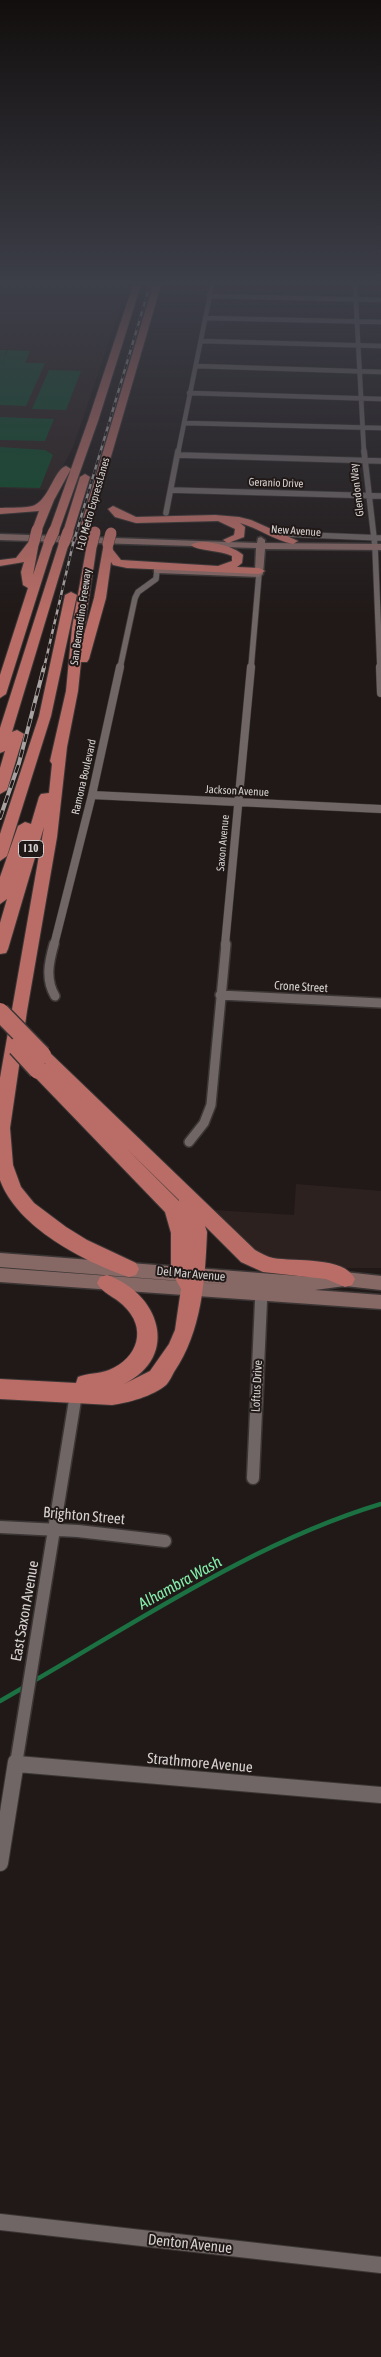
<!DOCTYPE html>
<html>
<head>
<meta charset="utf-8">
<style>
  body { margin:0 }
  canvas { display:block; background:#201918 }
</style>
</head>
<body>
<canvas width="381" height="2357"></canvas>
<script>
const context = document.querySelector('canvas').getContext('2d');
context.lineJoin = 'round';
function fillPath(path, color) {
  context.fillStyle = color;
  context.fill(path, 'evenodd');
}
function trace(path, color, width, dash) {
  context.strokeStyle = color;
  context.lineWidth = width;
  context.lineCap = dash ? 'butt' : 'round';
  context.setLineDash(dash || []);
  context.stroke(path);
}
function label(font, color, halo, rows, align = 'center') {
  context.font = font + ' "Asap Condensed",sans-serif';
  context.lineWidth = 4;
  context.setLineDash([]);
  context.textBaseline = 'middle';
  context.strokeStyle = halo;
  context.fillStyle = color;
  for (const [text, x, y, turn = 0] of rows) {
    context.save();
    context.translate(x, y);
    context.rotate((+turn || 0) * Math.PI / 180);
    context.textAlign = isNaN(turn) ? turn : align;
    if (halo) context.strokeText(text, 0, 0);
    context.fillText(text, 0, 0);
    context.restore();
  }
}
const built = new Path2D(`
  M0,285h128l-55,162 -23,43 -50,-2z
  M296,1184l85,7v77h-56l-37,-3 -31,-13 -44,-36v-6l81,5z`);
const green = new Path2D(`
  M0,350h7l-5,12 6,-12 22,1 -5,12h20l-19,43 -26,-1z
  M49,370l32,1 -15,39 -34,-1z
  M0,417l54,2 -9,22 -45,-1z
  M0,447l45,3 8,5 -13,33 -40,-1z`);
const stream = new Path2D(`
  M32,1682c111,-64 226,-141 349,-178
  M0,1701l26,-15`);
const streetFar5 = new Path2D(`
  M355,285l9,168
  M209,296l172,4
  M205,318l176,4
  M201,341l180,5
  M196,366l185,6
  M189,393l192,6
  M184,423l197,5
  M178,453l34,-168`);
const streetFar4 = new Path2D(`
  M364,451l11,96 5,121
  M178,455l203,6
  M171,490l210,6
  M166,513l12,-62
  M285,534l96,4
  M120,668l15,-70 3,-6 18,-13 1,-9
  M251,668l8,-94`);
const streetFar3 = new Path2D(`
  M380,667l1,26
  M92,795l289,14
  M54,945l38,-150 28,-128
  M225,945l26,-278`);
const streetFar2 = new Path2D(`
  M54,944c-5,18 -9,35 1,52
  M220,995l161,8
  M189,1142l15,-19 7,-18 15,-161
  M261,1303v-9`);
const streetFar1 = new Path2D(`
  M253,1478l8,-177
  M0,1527l78,4 87,10
  M16,1764l60,-370`);
const street = new Path2D(`
  M17,1764l364,31
  M0,1863l16,-101
  M0,2222l381,43`);
const secondary = new Path2D(`
  M0,534l257,9 1,-5 3,-1 4,3v3l116,1v6l-116,-1 -2,25 -4,3 -102,-4 -3,-1v-4l101,3 1,-23 -256,-8z
  M0,1253l312,24 33,-5 36,4v14l-36,-4 -30,4 66,5v14l-381,-27v-14l233,17 -233,-18z`);
const highway = new Path2D(`
  M133,285h8l-43,136 -39,110 -1,2h-8l-1,-2 39,-110z
  M153,285h8l-72,247 -1,2h-8l-1,-2z
  M66,466l5,3 -17,31 -13,32 -4,1 -5,-3 7,-19 -39,3v-6c10,-1 26,1 35,-3 15,-8 19,-35 31,-39z
  M85,474l5,3 -17,55 -1,2h-8l-1,-2 17,-55z
  M113,506l23,11 79,-2 24,2 12,3 47,21 -5,3c-19,-4 -35,-16 -53,-21l5,4 -1,10 -16,6 -5,-3 11,-5 1,-6 -17,-8 -82,2 -21,-6 -7,-8z
  M34,539l5,3 -6,33 11,-33 5,-3 5,3 -48,152 -6,4v-23l28,-87 -5,-3 -2,-13 3,-10 -24,4v-6l16,-2 14,-18z
  M64,540l5,3 -57,189 5,-2 7,4 -17,56 -7,4v-26l5,-17 -5,2v-25l59,-185z
  M92,541l5,3 -14,94 11,-40 10,-55h8l1,7 8,10 97,6 14,-5v-5c-12,-6 -35,-5 -41,-11 9,-8 44,1 52,10l-1,8 -5,4 22,1 6,3 -6,3 -132,-6 -14,-3 -2,-3 -5,36 -17,61 -2,3h-6l-3,29 -11,56 -10,90 -30,174 -17,117 3,37 8,22 13,16 32,24 21,13 49,23 3,6 -3,6 -7,2c-45,-15 -112,-50 -129,-97v-102l44,-251 -36,122 -2,4 -6,1v-31l7,-24 -7,5v-27l18,-51 7,-4 6,2 8,-27 2,-3 8,-1 3,-29 -2,-3 16,-70 6,-63 15,-84z
  M71,592l6,3 -26,121 -44,140 -7,5v-27l39,-118 26,-121z
  M42,1049l6,2 207,199c6,3 12,7 18,8 22,4 71,-2 82,21l-3,6 -7,2 -19,-8 -63,-7 -22,-10 -36,-36 2,6c-2,48 -5,99 -33,140 -2,4 -5,10 -8,13 -13,11 -38,18 -54,20l-112,-6v-20l76,4 2,-6c10,-4 21,-3 31,-7 29,-12 39,-42 14,-65 -8,-8 -21,-12 -26,-22l3,-6 7,-2c52,18 74,81 17,109l26,-13 19,-27 6,-14 6,-41 -10,-18v-38l-6,-21 -133,-138 -3,-4 3,-4 9,-1 -8,-10 3,-4zM127,1149l52,51v1z`);
const railFar1 = new Path2D(`
  M44,668l29,-124 77,-259`);
const rail = new Path2D(`
  M0,818l19,-55 25,-96`);
const highwayBridgeFar1 = new Path2D(`
  M34,542l3,-12
  M49,542l5,-11
  M64,543l4,-11
  M92,544l3,-12
  M108,544l3,-11`);
const highwayBridge = new Path2D(`
  M0,1012l42,43
  M17,1047l21,23`);
const farStreetnames = [
  ["Geranio Drive",276,483,2],
  ["Glendon Way",357,490,-97],
  ["I-10 Metro ExpressLanes",93,504,-74],
  ["New Avenue",296,531,4],
  ["San Bernardino Freeway",81,617,-82],
  ["Ramona Boulevard",84,777,-77],
  ["Jackson Avenue",237,791,3],
  ["Saxon Avenue",223,843,-85]
];
const shields = [
  [31,849,25]
];
const shieldNames = [
  ["I 10",31,849]
];
const streetNames = [
  ["Crone Street",301,987,3],
  ["Del Mar Avenue",191,1274,5],
  ["Loftus Drive",257,1386,-87]
];
const nearStreetnames = [
  ["Brighton Street",84,1516,5],
  ["East Saxon Avenue",25,1611,-80],
  ["Strathmore Avenue",200,1763,5],
  ["Denton Avenue",190,2244,6]
];
const nearWaternames = [
  ["Alhambra Wash",180,1583,-29]
];
fillPath(built, '#2d211f');
fillPath(green, '#0c4d2b');
trace(stream, '#1b7142', 4.5);
trace(streetFar5, '#3b3635', 5.5);
trace(streetFar4, '#3b3635', 7);
trace(streetFar3, '#3b3635', 9);
trace(streetFar2, '#3b3635', 12);
trace(streetFar1, '#3b3635', 15);
trace(street, '#3b3635', 18);
trace(secondary, '#3b3635', 3);
trace(highway, '#3b3635', 2);
trace(streetFar5, '#6f6665', 4.5);
trace(streetFar4, '#6f6665', 5.5);
trace(streetFar3, '#6f6665', 8);
trace(streetFar2, '#6f6665', 9);
trace(streetFar1, '#6f6665', 12);
trace(street, '#6f6665', 16);
fillPath(secondary, '#866865');
fillPath(highway, '#ba6d66');
trace(railFar1, '#a8a3a2', 2.5);
trace(rail, '#a8a3a2', 4);
trace(railFar1, '#201918', 2, [5]);
trace(rail, '#201918', 2.5, [8]);
trace(highwayBridgeFar1, '#3b3635', 12, []);
trace(highwayBridge, '#3b3635', 21, []);
trace(highwayBridgeFar1, '#ba6d66', 11);
trace(highwayBridge, '#ba6d66', 18);
const sky = context.createLinearGradient(0, 0, 0, 615);
sky.addColorStop(0, '#120e0d');
sky.addColorStop(0.46, '#3c3e48');
sky.addColorStop(1, '#3c3e4800');
context.fillStyle = sky;
context.fillRect(0, 0, 381, 615);
label('11px', '#d6d1d0', '#201918', farStreetnames);
for (const [x, y, w] of shields) {
  const box = new Path2D();
  box.roundRect(x - w / 2, y - 8.5, w, 17, 4);
  context.fillStyle = '#201918';
  context.fill(box);
  trace(box, '#d6d1d0', 1);
}
label('bold 11px', '#d6d1d0', null, shieldNames);
label('12px', '#d6d1d0', '#201918', streetNames);
label('15px', '#d6d1d0', '#201918', nearStreetnames);
label('italic 16px', '#83efaa', '#201918', nearWaternames);
</script>
</body>
</html>
